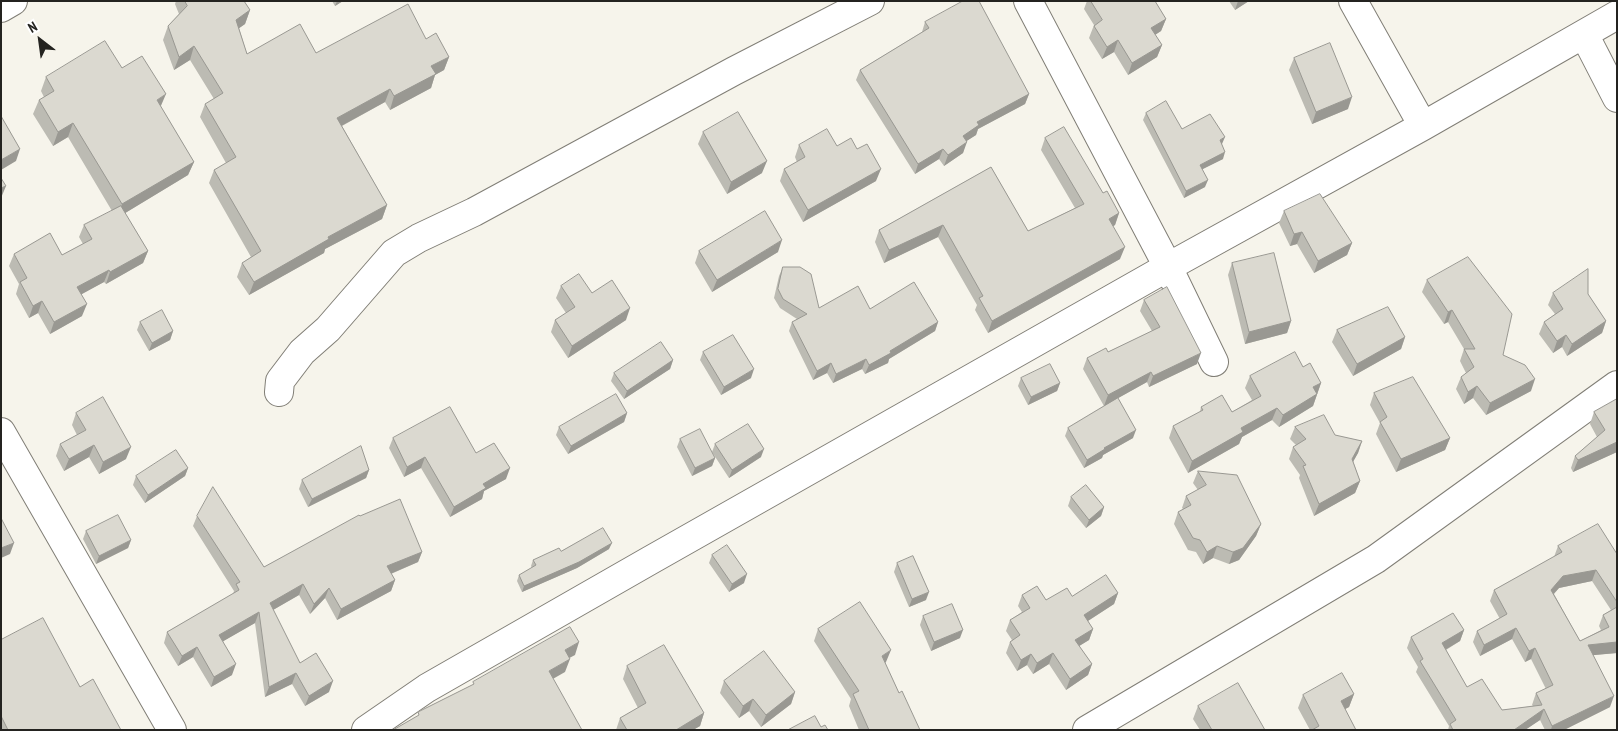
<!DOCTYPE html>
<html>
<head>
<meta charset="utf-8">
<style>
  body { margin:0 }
  #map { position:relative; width:1618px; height:731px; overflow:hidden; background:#f6f4eb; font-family:"PT Sans Narrow",sans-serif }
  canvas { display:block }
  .frame { position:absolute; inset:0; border:2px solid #242320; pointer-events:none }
  .north { position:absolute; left:15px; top:15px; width:50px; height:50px; -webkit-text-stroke:4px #fff; paint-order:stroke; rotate:330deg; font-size:14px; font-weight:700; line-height:20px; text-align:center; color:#242320 }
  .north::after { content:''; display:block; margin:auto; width:18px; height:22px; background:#242320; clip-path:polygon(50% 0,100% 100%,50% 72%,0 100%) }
</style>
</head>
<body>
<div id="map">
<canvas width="1618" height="731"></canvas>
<div class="frame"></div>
<div class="north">N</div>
</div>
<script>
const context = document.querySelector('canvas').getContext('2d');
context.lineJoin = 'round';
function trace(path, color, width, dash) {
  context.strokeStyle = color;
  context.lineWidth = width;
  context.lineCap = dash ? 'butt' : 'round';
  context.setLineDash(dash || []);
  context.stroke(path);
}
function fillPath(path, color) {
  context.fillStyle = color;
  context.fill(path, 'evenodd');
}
const minor = new Path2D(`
  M1028,1l140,266 46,95
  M1353,1l70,125
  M1,8l12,-7
  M1584,34l33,64
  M279,392l1,-11 22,-29 26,-23 66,-76 25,-15 55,-26 260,-141 136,-70
  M1,432l171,298
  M366,730l61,-42 222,-127 519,-294 255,-141 194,-111
  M1087,730l289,-171 241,-174`);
const wall = new Path2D(`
  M176,1h68l6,9 -5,14 -6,4 8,26 69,-1 110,-14 23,18 -5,13 -9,5 -4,13 -41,22 -5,-8 -43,24 45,79 -5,14 -57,30 -1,4 -75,42 -12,-18 5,-14 9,-6 -42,-74 5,-13 12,-7 -26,-46 5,-13 9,-5 -24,-39 -16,10 -11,-30 5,-14 11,-12 -4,-10z
  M332,1h11l-8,5z
  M1087,1h68l11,18 -5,12 -6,4 7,10 -5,12 -29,18 -14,-23 -12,7 -13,-21 5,-13 -10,-16z
  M1229,1h20l-14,9z
  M925,22l104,72 -4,10 -47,25 -2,6 -10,6 -3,12 -19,13 -5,-7 -24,15 -59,-94 4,-10 62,-38z
  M1294,58l54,51 -36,15 -23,-54z
  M122,68l39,39 33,55 -6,13 -63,38 23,38 -5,12 -37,21 -2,-2 -23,12 1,22 -32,18 -12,-21 -9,5 -13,-24 3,-10 -10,-18 5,-12 48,1 21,-11 -4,-7 5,-12 28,-14 -44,-74 -15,9 -20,-32 6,-14 5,-3 -3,-6 5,-14z
  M1146,113l36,16 40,15 1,15 -21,10 3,18 -21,11 -41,-78z
  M703,132l59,41 -35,21 -29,-50z
  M1045,138l58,55 16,20 -4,12 -2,1 7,33 -132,74 -13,-23 2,-5 -39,-68 -54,26 -9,-21 4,-12 112,-63 37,64 47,-23 -34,-58z
  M799,145l38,1 39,35 -73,41 -23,-41 4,-12 13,-7 -2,-5z
  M1284,211l68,32 -5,12 -33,18 -17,-29 -7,2 -11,-23z
  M699,251l79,1 -66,40 -17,-29z
  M1232,263l59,58 -4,12 -42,11 -17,-69z
  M783,267l36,41 51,1 68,13 -3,9 -46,28 -1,4 -23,11 -3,-5 -29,14 -6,-10 -14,7 -24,-49 3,-9 5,-3 -17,-11 -6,-10 5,-22z
  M1427,280l76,75 28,36 -45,24 -13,-17 -9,6 -8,-15 5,-12 5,-4 -6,-12 4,-12 -16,-27 -4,2 -22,-32z
  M561,286l31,7 34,27 -58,38 -17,-26 4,-12 11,-7 -10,-15z
  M1553,293l35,1 18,27 -4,12 -35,23 -5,-9 -9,6 -14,-19 5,-12 11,-8 -7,-9z
  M1144,300l53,64 -48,23 -2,-5 -29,16 15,40 -30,17 -1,3 -18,10 -19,-32 3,-8 48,-29 -12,7 -21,-37 4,-11 21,-6 44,-21 -12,-20z
  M140,322l33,9 -3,9 -21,11 -12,-21z
  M1337,330l68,7 -4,12 -48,27 -21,-34z
  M703,352l48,26 -30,17 -21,-35z
  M673,360l-3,9 -46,30 -13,-18 3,-8z
  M1303,367l18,16 -8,23 -34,21 -7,-7 -30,17 -3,7 -51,29 -19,-35 4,-12 27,-14 1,-5 31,5 20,-12 -7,-12 5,-12z
  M1021,378l39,5 -3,8 -29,14 -10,-19z
  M1374,393l76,45 -5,12 -49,22 -20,-38 4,-11 -10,-18z
  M1617,399v53l-44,20 -2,-4 4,-12 22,-19 -7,-13 4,-12z
  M76,413l50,46 -27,15 -10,-17 -25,14 -8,-15 4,-12 17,-9 -5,-10z
  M627,413l-3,9 -56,32 -12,-19 3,-8z
  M1295,427l67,14 -4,12 -5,8 7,20 -5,12 -41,23 -15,-38 1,-3 -11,-16 4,-12 3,-2 -6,-6z
  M393,438l83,15 30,26 -22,12 -2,8 -32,18 -29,-49 -17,9 -15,-29z
  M680,439l35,19 -3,8 -20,10 -15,-29z
  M715,444l46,13 -32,21 -17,-26z
  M188,468l-3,8 -40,27 -12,-18 3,-9z
  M369,470l-3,8 -58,29 -9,-18 3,-9z
  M1198,471l63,53 -5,12 -17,24 -10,4 -16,-6 -10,6 -7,-12 -8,-2 -14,-26 4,-12 5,-3 -1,-1 4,-12 12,-6 -5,-7z
  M1071,497l33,10 -3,9 -15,12 -18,-22z
  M197,516l67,51 96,-51 62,36 -4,10 -27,12 4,6 -4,11 -54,29 -12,-22 -15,16 -11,-19 -26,15 27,53 29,29 -24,14 -13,-22 -27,13 -10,-74 -32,18 9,34 -21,12 -18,-30 -15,9 -14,-23 3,-11 66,-38 1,-3 -41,-65z
  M86,531l45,9 -3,8 -32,16 -13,-25z
  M1558,546l59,8v99l-24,2 17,52 -46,23h-19l-5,-10 -15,10h-77l1,-4 -33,-54 2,-5 -11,-19 4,-11 53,-7 -4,11 -14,9 21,37 35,23 31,-4 -1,-1 4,-12 10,-4 -15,-30 -6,3 -13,-23 -32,17 -7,-14 4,-11 23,-12 -10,-18 4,-11 60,-33zM1592,581l19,29 -8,5 -4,11 2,4 -21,11 -26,-47 5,-6z
  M609,549l-32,19 -55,24 -5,-11 2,-6 13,-7 -1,-2 2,-6 28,-9z
  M712,555l32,28 -15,9 -20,-29z
  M897,563l29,37 -17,7 -15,-35z
  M1118,593l-4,11 -26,17 5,8 -4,11 -10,6 13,18 -4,11 -22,15 -17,-26 -16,10 -6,-9 -10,6 -11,-18 4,-11 2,-2 -6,-9 4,-11 12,-8 -4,-6 4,-11 24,5 26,-4z
  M923,616l37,22 -29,13 -11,-26z
  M818,629l68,33 -1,1 14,30 21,37h-61l-10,-24 2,-7 -37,-58z
  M1,640l79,47 41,43h-120z
  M627,666l77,47 -4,13 -7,4h-77l4,-12 18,-10 -15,-29z
  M724,681l71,11 -4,12 -30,23 -12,-16 -10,7 -19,-25z
  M1354,694l-5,13 -4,2 11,21h-46l-12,-22 5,-13z
  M1198,706l67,24h-65l-7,-11z`);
const shadedWall = new Path2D(`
  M337,1h6l-8,5z
  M1238,1h11l-14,9z
  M250,10l-5,14 -14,10 5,-14z
  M1166,19l-5,12 -14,9 4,-12z
  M1118,40l-4,12 -12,7 5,-12z
  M1162,45l-5,12 -29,18 4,-12z
  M194,46l-4,14 -16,10 5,-13z
  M449,57l-5,13 -9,5 -4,13 -41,22 4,-14 37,-30z
  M390,89l-5,13 -53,29 5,-13z
  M166,94l-6,14 -3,-8z
  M1029,94l-4,10 -47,25 -2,6 -17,11 4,-10 14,-14z
  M1352,97l-4,12 -36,15 4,-12z
  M73,123l-5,14 -15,9 5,-14z
  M1225,137l-3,7 -5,3 3,-7z
  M967,142l-4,11 -19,13 4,-11z
  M20,149l-4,12 -15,9v-10z
  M943,149l-4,10 -24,15 3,-10z
  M1225,152l-2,7 -26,13 3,-7z
  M767,161l-5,12 -35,21 4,-12z
  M194,162l-6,13 -71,43 5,-14z
  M881,169l-5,12 -73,41 5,-12z
  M1208,180l-3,7 -21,11 2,-7z
  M6,186l-5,12v-10z
  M387,205l-5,14 -57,30 -1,4 -75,42 5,-13 74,-45z
  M1119,213l-4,12 -10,6 4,-12z
  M943,225l-5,12 -54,26 5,-13z
  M1302,232l-5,12 -7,2 4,-12z
  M782,240l-4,12 -66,40 5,-12z
  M1352,243l-5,12 -33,18 4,-12z
  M1125,247l-5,12 -132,74 4,-12z
  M148,251l-5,12 -37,21 4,-12z
  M109,270l-5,12 -31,17 4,-12z
  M42,301l-4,12 -9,5 4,-12z
  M87,304l-5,12 -32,18 4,-12z
  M630,308l-4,12 -58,38 4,-12z
  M1452,310l-4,12 -4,2 4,-12z
  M1291,321l-4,12 -42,11 4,-12z
  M1606,321l-4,12 -35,23 5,-12z
  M938,322l-3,9 -46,28 -1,4 -23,11 4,-9 21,-14z
  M173,331l-3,9 -21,11 3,-8z
  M1566,335l-4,12 -9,6 4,-12z
  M1405,337l-4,12 -48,27 4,-12z
  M1201,353l-4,11 -48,23 4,-11z
  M866,359l-4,10 -29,14 3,-9z
  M673,360l-3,9 -46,30 3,-8z
  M831,363l-4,10 -14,7 4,-9z
  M754,369l-3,9 -30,17 3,-8z
  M1151,372l-4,10 -43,24 4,-11z
  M1535,379l-4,12 -45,24 4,-12z
  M1060,383l-3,8 -29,14 3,-8z
  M1321,383l-8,23 -34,21 4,-12 30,-28z
  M1477,386l-4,12 -9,6 4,-12z
  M1277,408l-5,12 -30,17 -3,7 -51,29 4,-12 49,-33z
  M627,413l-3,9 -56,32 3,-8z
  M1136,430l-3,8 -30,17 -1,3 -18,10 3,-8 17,-12z
  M1450,438l-5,12 -49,22 5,-13z
  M1362,441l-4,12 -10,18 4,-12z
  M1617,442v10l-44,20 5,-12z
  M94,445l-5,12 -25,14 5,-12z
  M131,447l-5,12 -27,15 4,-12z
  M764,449l-3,8 -32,21 3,-8z
  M425,457l-4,11 -17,9 3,-10z
  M715,458l-3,8 -20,10 3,-8z
  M188,468l-3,8 -40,27 3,-8z
  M510,468l-4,11 -22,12 -2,8 -32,18 4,-10 29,-23z
  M369,470l-3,8 -58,29 4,-8z
  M1360,481l-5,12 -41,23 5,-12z
  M1104,507l-3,9 -15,12 3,-8z
  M1261,524l-5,12 -17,24 -10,4 4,-12z
  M131,540l-3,8 -32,16 3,-8z
  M14,543l-4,11 -9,4v-10z
  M612,543l-3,6 -32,19 -55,24 2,-6z
  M1217,546l-4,12 -10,6 4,-12z
  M422,552l-4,10 -35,15 4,-11z
  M1596,570l-4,11 -33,7 -12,13 4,-11 12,-14z
  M747,574l-3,9 -15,9 3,-8z
  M395,580l-4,11 -54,29 4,-11z
  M303,584l-4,11 -33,19 4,-11z
  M329,588l-4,10 -15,16 4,-10z
  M929,592l-3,8 -17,7 3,-8z
  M1118,593l-4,11 -34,22 4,-11z
  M259,612l-4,11 -40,23 4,-11z
  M1516,628l-4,11 -32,17 4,-11z
  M1093,629l-4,11 -18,11 4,-11z
  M963,630l-3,8 -29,13 3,-9z
  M1464,630l-4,11 -22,13 4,-11z
  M579,642l-4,13 -15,8 5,-13z
  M1617,642v11l-33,3 4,-11z
  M197,647l-4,10 -15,9 4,-10z
  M1535,648l-4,11 -6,3 4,-11z
  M891,650l-5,12 -9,6 5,-12z
  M1053,653l-4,11 -16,10 4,-11z
  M1031,654l-4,11 -10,6 4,-11z
  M570,659l-5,13 -21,12 5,-13z
  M236,664l-4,11 -21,12 3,-10z
  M1092,664l-4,11 -22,15 4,-11z
  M296,673l-4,11 -27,13 4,-10z
  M333,681l-4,11 -24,14 4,-10z
  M795,692l-4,12 -30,23 5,-12z
  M1354,694l-5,13 -13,7 5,-13z
  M1614,696l-4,11 -46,23h-13l1,-4z
  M753,699l-4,12 -10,7 4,-12z
  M1544,709l-4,11 -15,10h-11z
  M704,713l-4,13 -7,4h-17z`);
const building = new Path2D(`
  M185,1h59l6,9 -14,10 11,34 53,-30 16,29 92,-49 18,35 10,-6 13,24 -18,9 5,8 -42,22 -4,-7 -53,29 50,87 -59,32 1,2 -75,43 -12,-19 19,-12 -47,-81 22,-13 -31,-53 18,-11 -29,-47 -15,11 -11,-31 19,-20z
  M963,1h16l50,93 -52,28 2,3 -16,11 4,6 -19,13 -5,-6 -25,15 -58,-94 69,-42 -4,-6z
  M1091,1h64l11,18 -15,9 11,17 -30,18 -14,-23 -11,7 -13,-21 8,-6z
  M105,41l17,27 20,-12 24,38 -9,6 37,62 -72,42 -49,-81 -15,9 -19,-32 15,-9 -8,-14z
  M1330,43l22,54 -36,15 -22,-54z
  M1166,101l16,28 28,-15 15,23 -5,3 5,12 -25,13 8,15 -22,11 -40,-78z
  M738,112l29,49 -36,21 -28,-50z
  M1,116l19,33 -19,11z
  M1064,127l39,66 4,-2 12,22 -10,6 16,28 -133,74 -13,-23 4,-2 -40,-71 -54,25 -10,-20 112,-63 37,64 56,-27 -39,-66z
  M827,129l10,17 14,-8 6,11 10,-5 14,25 -73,41 -24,-41 21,-12 -6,-12z
  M1,178l5,8 -5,2z
  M1320,194l32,49 -34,18 -16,-29 -8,2 -10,-23z
  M121,206l27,45 -38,21 -1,-2 -32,17 10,17 -33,18 -12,-21 -9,5 -13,-24 7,-4 -13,-24 36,-21 12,22 30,-16 -8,-14z
  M765,211l17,29 -65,40 -18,-29z
  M1274,253l17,68 -42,11 -17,-69z
  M1468,257l44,57 -9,41 22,10 10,14 -45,24 -13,-17 -9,6 -7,-15 13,-10 -10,-18h11l-23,-39 -4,2 -21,-32z
  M783,267h17l11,7 8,34 39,-22 12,23 44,-27 24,40 -48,29 1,2 -22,12 -3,-6 -30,15 -5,-11 -14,8 -25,-49 15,-8 -24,-15 -5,-10z
  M1588,269v25l18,27 -34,23 -6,-9 -9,6 -13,-19 19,-13 -10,-16z
  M579,274l13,19 20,-13 18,28 -58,38 -17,-26 20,-13 -14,-21z
  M1167,287l34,66 -48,23 -2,-4 -43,23 -21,-37 19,-10 2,4 52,-25 -16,-27z
  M1388,307l17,30 -48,27 -20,-34z
  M162,310l11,21 -21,12 -12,-21z
  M733,335l21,34 -30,18 -21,-35z
  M661,342l12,18 -46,31 -13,-18z
  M1295,352l8,15 7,-4 11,20 -8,4 4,7 -34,21 -6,-7 -36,20 2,4 -51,29 -19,-35 30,-16 -2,-3 21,-12 10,17 29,-16 -11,-20z
  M1050,364l10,19 -29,14 -10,-19z
  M1413,377l37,61 -49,21 -21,-37 7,-5 -13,-24z
  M616,394l11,19 -56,33 -12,-19z
  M103,397l28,50 -28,15 -9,-17 -25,14 -9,-15 26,-14 -10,-17z
  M1118,398l18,32 -32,18 1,1 -18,11 -19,-32z
  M1617,399v43l-39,18 -3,-4 30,-26 -11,-18z
  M450,407l26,46 18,-10 16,25 -27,16 3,4 -32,19 -29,-50 -18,10 -14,-29z
  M1324,415l11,20 27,6 -10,18 8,22 -41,23 -16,-38 3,-1 -13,-18 13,-8 -11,-12z
  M748,424l16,25 -32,21 -17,-26z
  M700,429l15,29 -20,10 -15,-29z
  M361,446l8,24 -57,29 -10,-19z
  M176,450l12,18 -40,27 -12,-19z
  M1198,471l39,4 24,49 -18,24 -10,4 -16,-6 -10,6 -7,-12 -7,-2 -15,-26 13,-7 -5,-9 20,-11z
  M1086,485l18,22 -15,13 -18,-23z
  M213,487l51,80 95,-52 1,1 40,-17 22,53 -35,14 8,14 -54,29 -12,-21 -15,16 -11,-20 -33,19 30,60 16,-10 17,28 -24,15 -13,-23 -27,14 -10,-75 -40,23 17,29 -22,13 -17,-30 -15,9 -15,-24 72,-42 -3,-6 4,-2 -43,-66z
  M118,515l13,25 -32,16 -13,-25z
  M1,518l13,25 -13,5z
  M1598,524l19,30v48l-21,-32 -33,6 -12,14 29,51 29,-14 -6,-12 14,-8v35l-29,3 26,51 -62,30 -8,-17 -30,21h-61l-3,-6 6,-4 -36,-59 3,-2 -12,-22 42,-24 11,17 -22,13 25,44 15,-8 20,31 40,-5 -6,-12 17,-8 -18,-37 -6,3 -13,-23 -32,17 -7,-14 30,-17 -13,-24 68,-38 -4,-6z
  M603,528l9,15 -33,19 -55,24 -5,-11 17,-10 -3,-5 26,-12 2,3z
  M727,545l20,29 -15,10 -20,-29z
  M913,556l16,36 -17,7 -15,-36z
  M1106,575l12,18 -34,22 9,14 -18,11 17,24 -22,15 -17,-26 -16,10 -6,-9 -10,6 -11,-18 10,-7 -10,-15 20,-12 -8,-13 15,-9 9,14 21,-12 5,8z
  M860,602l31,48 -9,6 17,37 3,-2 18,39h-51l-16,-36 6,-3 -41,-62z
  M952,604l11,26 -29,12 -11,-26z
  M43,618l37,69 13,-8 28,51h-113l-7,-14v-76z
  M570,627l9,15 -14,8 5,9 -21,12 33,59h-189l26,-15 -1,-3 56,-28 -1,-2z
  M664,645l40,68 -28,17h-49l-7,-12 26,-15 -19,-37z
  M764,651l31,41 -29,23 -13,-16 -10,7 -19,-25z
  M1342,673l12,21 -13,7 15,29h-44l7,-4 -16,-31z
  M1238,683l27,47h-53l-14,-24z
  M815,716l6,11 4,-2 3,5h-40z`);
trace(minor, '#807e76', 30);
trace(minor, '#fff', 28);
fillPath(wall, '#bcbbb3');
fillPath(shadedWall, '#999892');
fillPath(building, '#dbd9d0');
trace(building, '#999892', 1);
</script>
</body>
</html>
